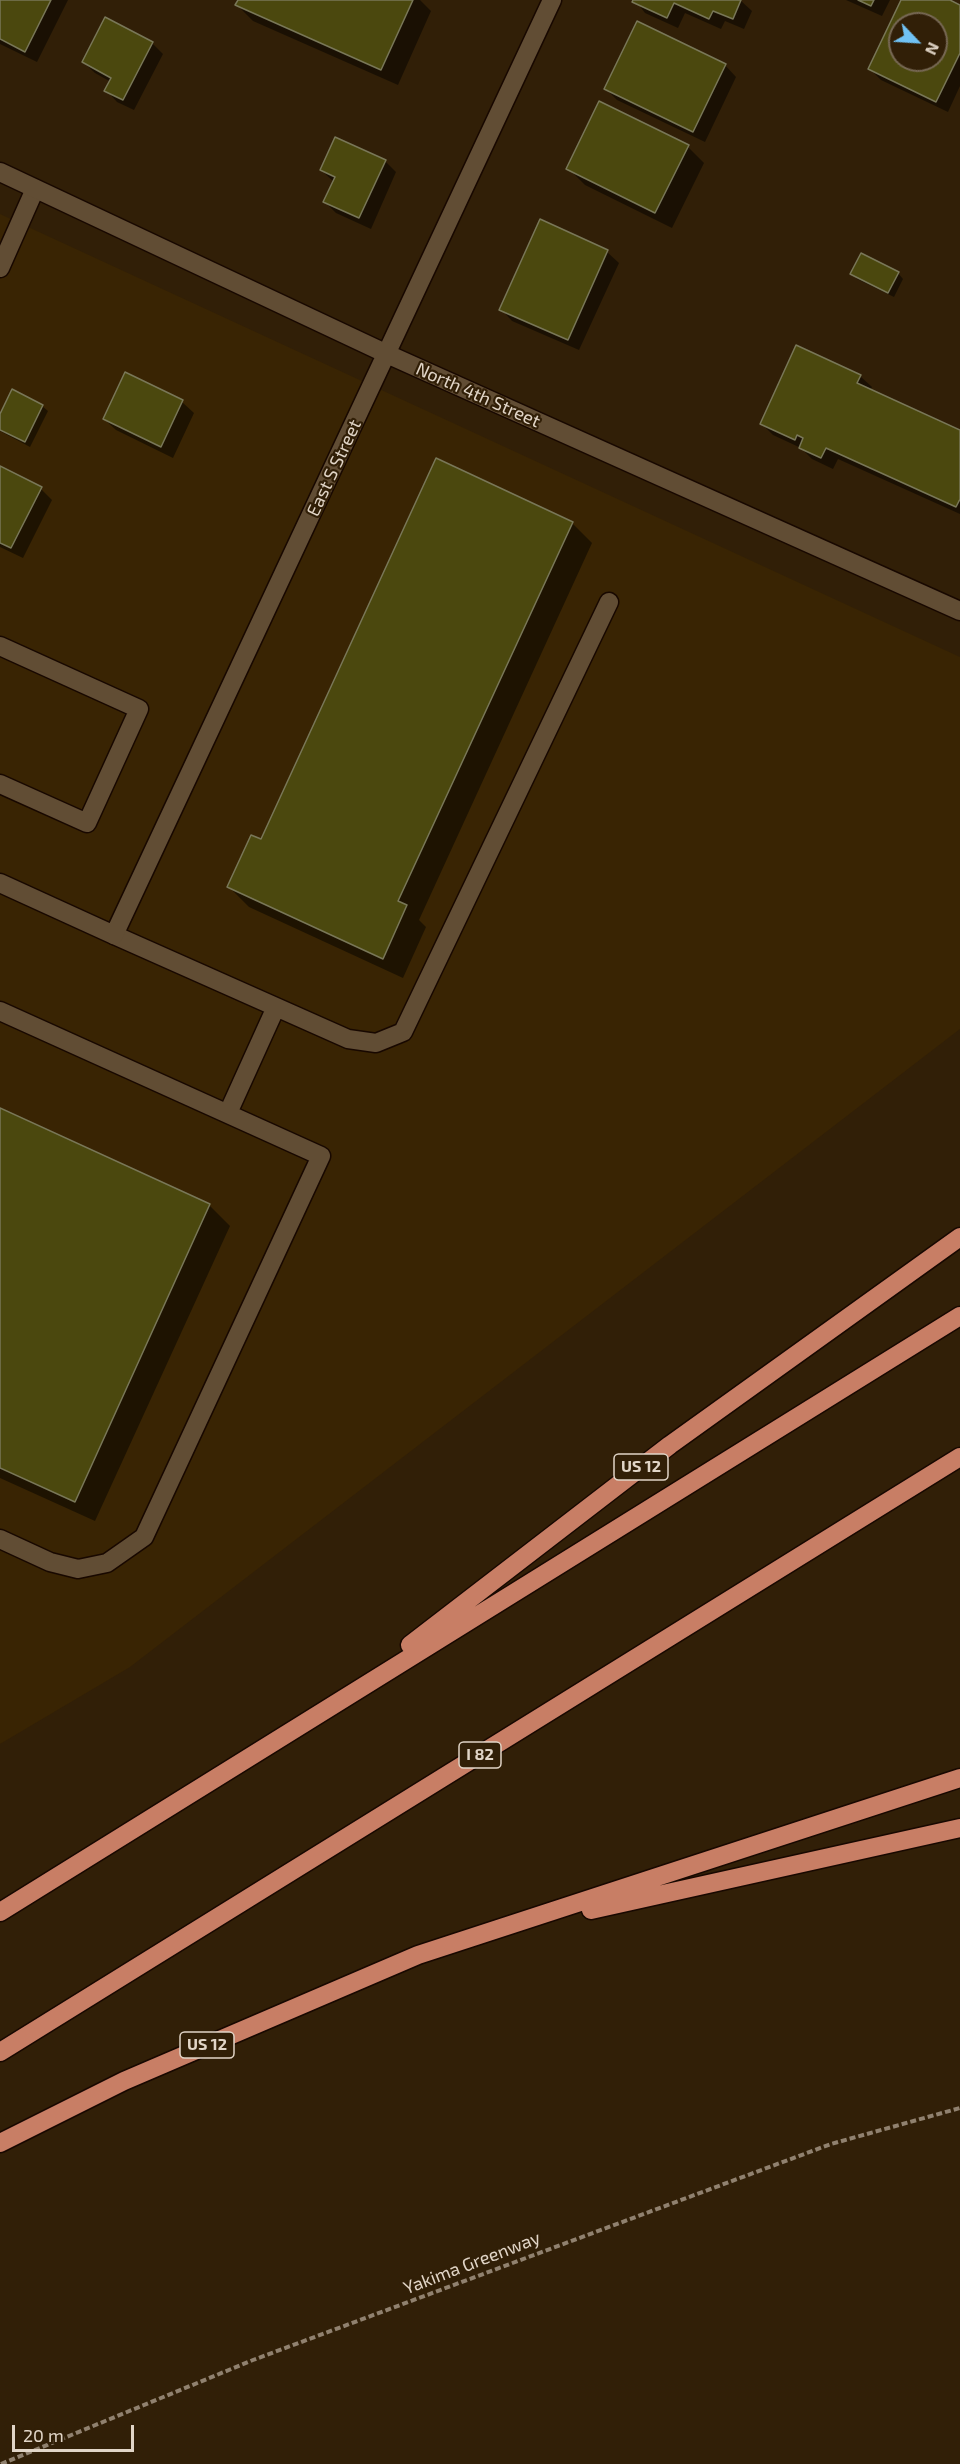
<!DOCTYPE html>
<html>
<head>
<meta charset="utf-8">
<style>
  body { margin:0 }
  #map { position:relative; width:960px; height:2464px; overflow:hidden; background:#311f07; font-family:"Exo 2",sans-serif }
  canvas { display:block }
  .north { position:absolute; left:888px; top:12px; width:60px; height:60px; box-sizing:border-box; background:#311f07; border:2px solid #776854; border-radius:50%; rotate:115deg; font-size:16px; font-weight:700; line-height:24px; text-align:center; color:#e1d5c7 }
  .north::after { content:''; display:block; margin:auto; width:21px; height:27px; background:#70c2f4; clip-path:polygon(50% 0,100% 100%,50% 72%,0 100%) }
  .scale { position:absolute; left:12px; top:2425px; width:122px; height:27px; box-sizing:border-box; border:3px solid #e1d5c7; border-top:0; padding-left:8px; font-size:18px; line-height:21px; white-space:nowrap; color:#e1d5c7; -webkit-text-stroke:4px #311f07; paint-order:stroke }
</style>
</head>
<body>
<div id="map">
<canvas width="960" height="2464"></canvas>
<div class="north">N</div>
<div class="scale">20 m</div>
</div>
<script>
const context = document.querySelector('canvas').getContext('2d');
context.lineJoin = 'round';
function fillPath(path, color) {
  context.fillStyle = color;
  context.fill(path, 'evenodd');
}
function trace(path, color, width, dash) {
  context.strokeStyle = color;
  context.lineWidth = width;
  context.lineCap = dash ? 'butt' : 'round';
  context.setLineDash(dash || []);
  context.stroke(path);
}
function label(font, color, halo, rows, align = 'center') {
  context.font = font + ' "Exo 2",sans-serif';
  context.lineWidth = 4.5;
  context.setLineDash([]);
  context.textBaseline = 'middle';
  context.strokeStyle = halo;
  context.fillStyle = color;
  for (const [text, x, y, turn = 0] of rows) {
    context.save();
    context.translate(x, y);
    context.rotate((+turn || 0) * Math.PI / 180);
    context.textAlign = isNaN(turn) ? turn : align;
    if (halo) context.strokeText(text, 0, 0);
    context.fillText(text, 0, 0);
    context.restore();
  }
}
const built = new Path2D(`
  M0,214l960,443v372l-830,638 -130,77z`);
const shadow = new Path2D(`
  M0,0h68l-31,62 -37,-18z
  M239,0h181l11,11 -33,74 -145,-64 -16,-16z
  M635,0h105l12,11 -8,18 -19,-8 -4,8 -36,-16 -7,15 -33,-15z
  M846,0h44l-8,16z
  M903,0h44l13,6v80l-12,26 -67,-32 -11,-11zM900,24h36v36h-36z
  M152,43l11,11 -29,56 -17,-8 -11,-12 5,-8 -16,-9 -12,-11z
  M725,65l11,12 -31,65 -88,-42 -11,-11z
  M688,147l16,16 -32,65 -87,-43 -17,-17z
  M385,161l11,11 -25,57 -35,-16 -11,-11 9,-20 -13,-12z
  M540,221l67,31 12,11 -40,87 -67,-29 -11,-12z
  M852,273h46l5,6 -9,18 -37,-18z
  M125,374l57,28 12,11 -21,45 -57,-28 -12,-11z
  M860,376l12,11 -2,4 90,40v83l-122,-55 -5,10 -21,-10 -11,-11 -28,-13 -11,-11z
  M42,406l6,5 -18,36 -30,-16v-13z
  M0,468l41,21 11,11 -29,58 -23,-11z
  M572,523l20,20 -173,377 7,7 -23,51 -154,-71 -20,-20 32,-46z
  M0,1110l210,96 20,20 -135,295 -95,-43z`);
const building = new Path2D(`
  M0,0h51l-26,52 -25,-13z
  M238,0h175l-32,70 -146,-65z
  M633,0h108l-8,19 -20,-8 -4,8 -35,-16 -7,15 -35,-16z
  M858,0h16l-3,6z
  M901,0h49l10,5v48l-24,49 -68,-33zM900,24h36v36h-36z
  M105,17l48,25 -30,58 -19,-9 7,-13 -29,-16z
  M637,21l89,43 -33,68 -89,-43z
  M599,101l90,44 -34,68 -89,-44z
  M335,137l51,23 -27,58 -36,-16 12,-25 -15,-7z
  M540,219l68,31 -40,90 -69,-30z
  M861,253l38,19 -11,21 -38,-19z
  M796,345l65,30 -4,8 103,47v69l-4,8 -130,-59 -5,10 -22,-10 4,-10 -6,-3 -2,5 -35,-16z
  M125,372l58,28 -22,47 -58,-28z
  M12,389l31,16 -18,37 -25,-12v-16z
  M436,458l137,64 -175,379 9,4 -24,54 -156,-72 24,-52 10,4z
  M0,466l42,21 -31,61 -11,-5z
  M0,1108l210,96 -135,298 -75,-34z`);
const path = new Path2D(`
  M1,2464l252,-104 578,-216 129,-36`);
const lane = new Path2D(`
  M0,268l35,-79
  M0,646l139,63 -52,114 -87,-39
  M114,935l234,104 28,4 27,-11 206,-430
  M0,1011l321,145 -177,381 -37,26 -29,6 -28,-7 -50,-23
  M228,1113l48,-106`);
const street = new Path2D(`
  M0,172l387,182 573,257
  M0,883l114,52 438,-935`);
const highway = new Path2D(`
  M410,1645l260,-200 290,-208
  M591,1910l369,-82
  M0,1912l960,-596
  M0,2052l960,-595
  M0,2143l124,-62 294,-126 542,-177`);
const shields = [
  [641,1467,54],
  [480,1755,42],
  [207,2045,54]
];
const shieldNames = [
  ["US 12",641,1467],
  ["I 82",480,1755],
  ["US 12",207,2045]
];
const streetNames = [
  ["North 4th Street",478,395,24],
  ["East S Street",334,468,-65],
  ["Yakima Greenway",472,2263,-21]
];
fillPath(built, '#392403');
fillPath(shadow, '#0007');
fillPath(building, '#4b480e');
trace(building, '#797758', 1.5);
trace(lane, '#180800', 21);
trace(street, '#180800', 21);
trace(highway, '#180800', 21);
trace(path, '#90816f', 4, [6, 3]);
trace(lane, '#614d34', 18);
trace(street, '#614d34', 18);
trace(highway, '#c87e65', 18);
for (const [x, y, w] of shields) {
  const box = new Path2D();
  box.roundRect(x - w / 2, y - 13, w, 26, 4.5);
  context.fillStyle = '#311f07';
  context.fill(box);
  trace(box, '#e1d5c7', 1.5);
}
label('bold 16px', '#e1d5c7', null, shieldNames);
label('18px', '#e1d5c7', '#311f07', streetNames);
</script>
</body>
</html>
